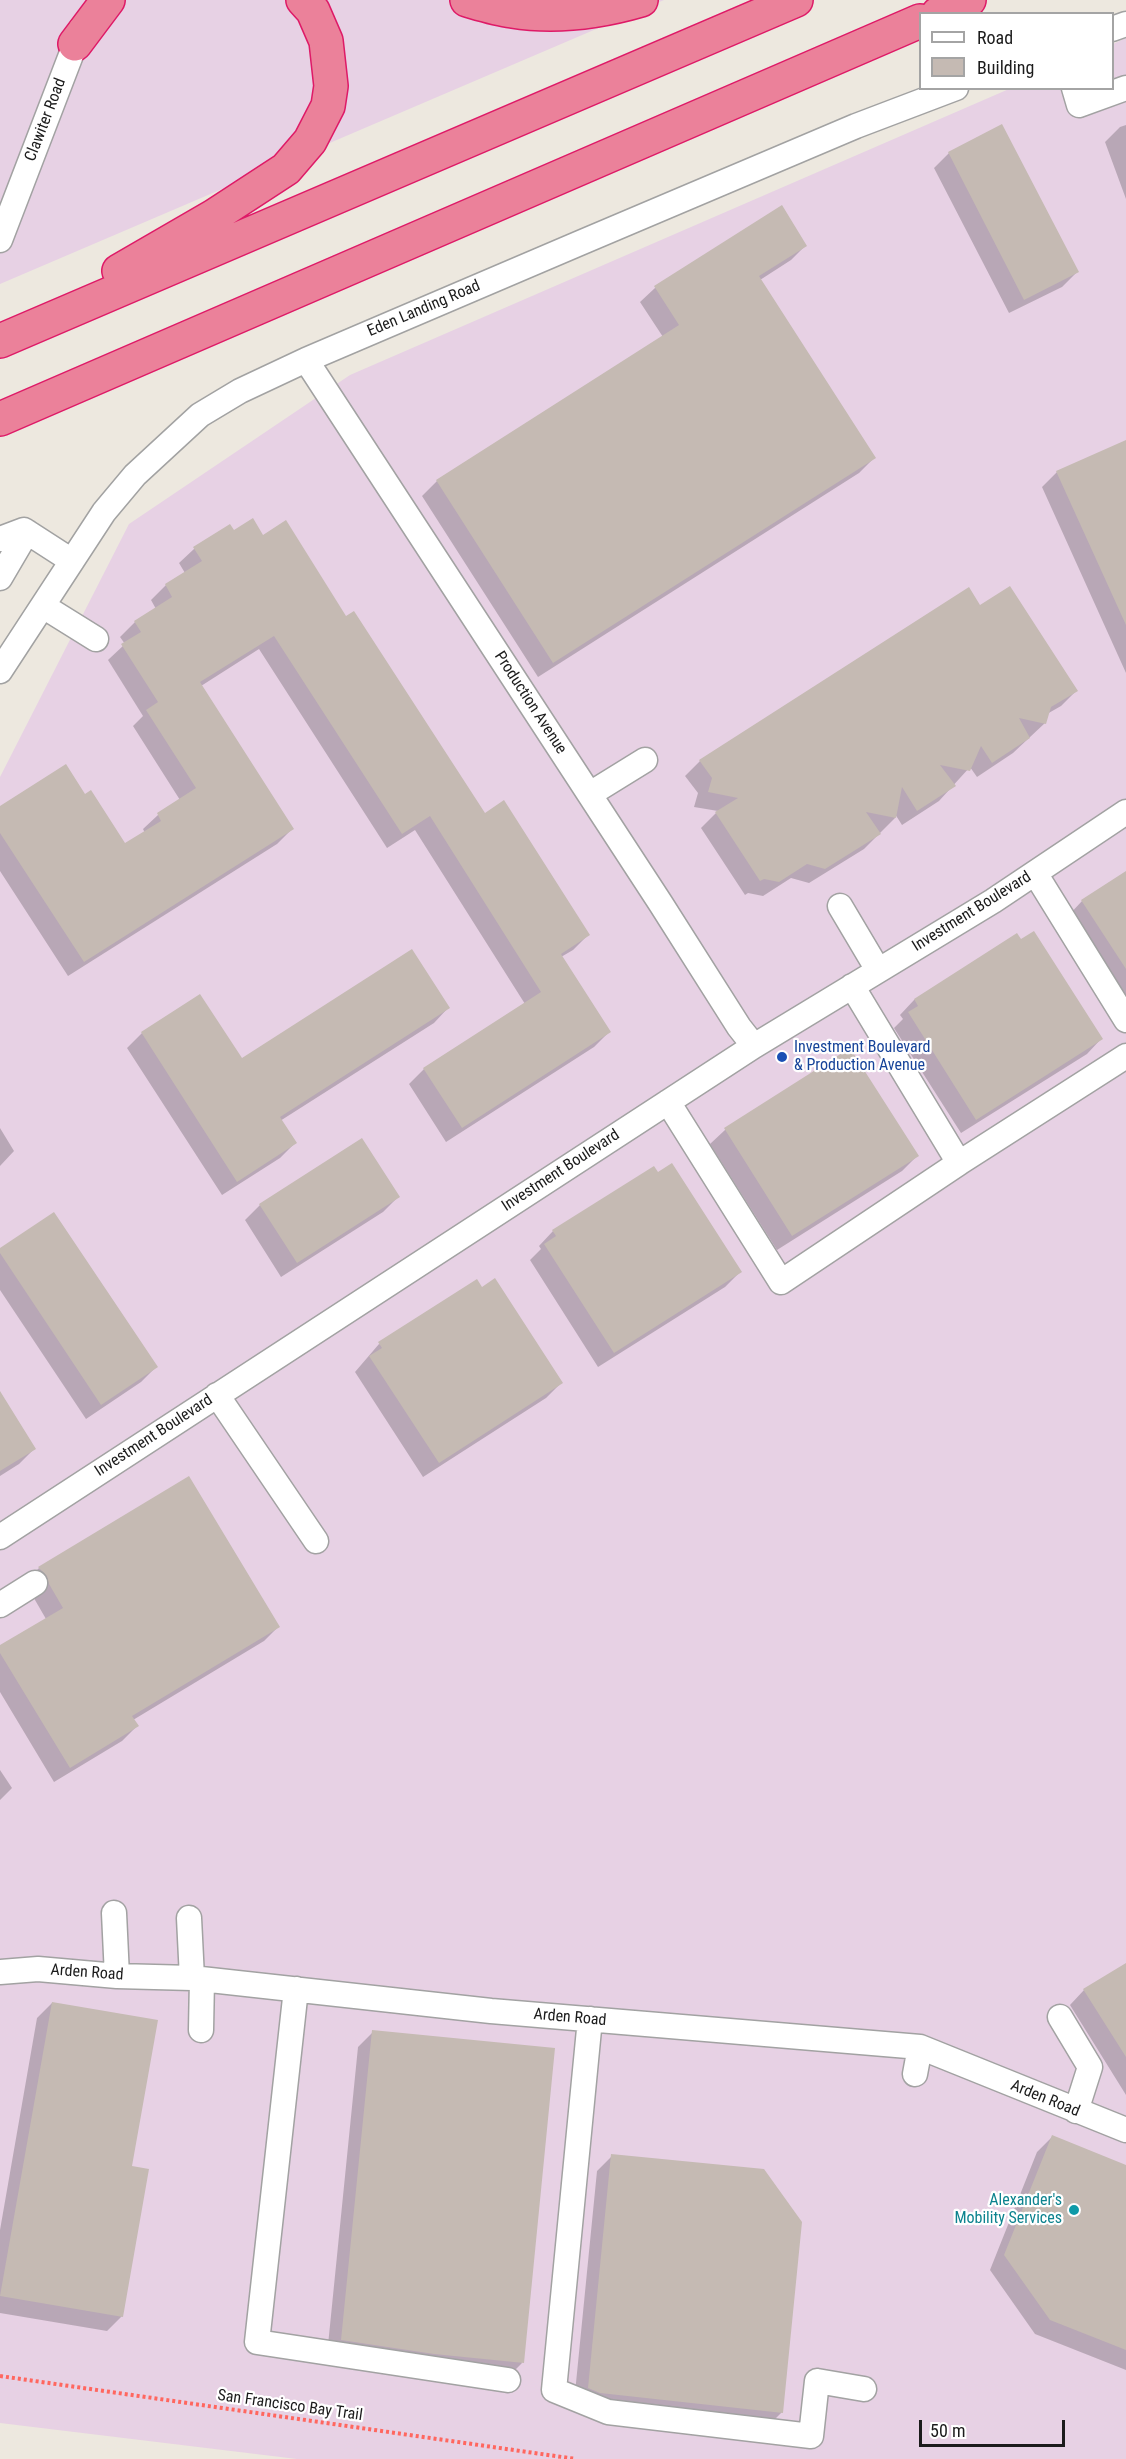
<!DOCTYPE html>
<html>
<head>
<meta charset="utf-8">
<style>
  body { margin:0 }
  #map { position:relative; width:1126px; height:2459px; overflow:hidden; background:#ede8df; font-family:"Roboto Condensed",sans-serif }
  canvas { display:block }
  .legend { position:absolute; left:919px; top:12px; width:195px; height:78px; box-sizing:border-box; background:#fff; border:2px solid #a4a4a4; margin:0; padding:8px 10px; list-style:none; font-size:18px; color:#1b1b1b }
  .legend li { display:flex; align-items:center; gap:12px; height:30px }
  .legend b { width:30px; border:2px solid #a4a4a4 }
  .scale { position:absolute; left:919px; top:2420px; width:146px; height:27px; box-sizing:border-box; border:3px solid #1b1b1b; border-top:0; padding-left:8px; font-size:18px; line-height:21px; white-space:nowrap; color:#1b1b1b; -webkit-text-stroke:4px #fff; paint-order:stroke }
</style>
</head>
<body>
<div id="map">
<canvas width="1126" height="2459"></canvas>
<ul class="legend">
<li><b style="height:8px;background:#fff"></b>Road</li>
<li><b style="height:16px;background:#c5bab3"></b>Building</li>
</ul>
<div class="scale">50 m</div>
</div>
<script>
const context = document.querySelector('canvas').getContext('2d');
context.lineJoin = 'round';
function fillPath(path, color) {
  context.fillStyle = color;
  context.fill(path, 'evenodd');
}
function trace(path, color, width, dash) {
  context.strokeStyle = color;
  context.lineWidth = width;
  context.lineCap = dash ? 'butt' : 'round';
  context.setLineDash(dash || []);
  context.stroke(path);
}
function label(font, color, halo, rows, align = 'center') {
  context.font = font + ' "Roboto Condensed",sans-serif';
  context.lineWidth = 4.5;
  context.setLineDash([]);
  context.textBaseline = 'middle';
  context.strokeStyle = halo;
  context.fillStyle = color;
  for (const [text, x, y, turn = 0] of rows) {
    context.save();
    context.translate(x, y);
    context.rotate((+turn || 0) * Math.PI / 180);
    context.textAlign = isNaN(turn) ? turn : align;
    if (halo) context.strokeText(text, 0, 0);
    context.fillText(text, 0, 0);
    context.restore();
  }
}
const industrial = new Path2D(`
  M0,0h664l-664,284z
  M1126,38v2421h-829l-297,-36v-1646l129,-253 221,-149 659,-286 103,-1 1,-44z`);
const shadow = new Path2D(`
  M1126,125v74l-21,-57 15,-15z
  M949,153l128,119 -15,15 -53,26 -75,-145z
  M806,245l-15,15 -31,20 114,178 -15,15 -321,204 -116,-181 15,-15 226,-144 -23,-35 15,-14z
  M1126,442v231l-84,-186 15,-15z
  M230,526l3,6 30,5 83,81 138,197 104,120 -15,15 -12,7 48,75 -15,15 -148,95 -37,-58 15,-15 101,-65 -110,-174 -28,18 -128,-199 -58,37 91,143 -15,15 -209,132 -68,-105v-63l85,-12 40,49 20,-12 -2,-4 15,-14 22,-15 -47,-74 10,-10 -35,-56 17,-16 -5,-7 15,-15 21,-13 -5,-9 15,-15 19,-12 -6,-10 15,-14z
  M979,607l97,84 -15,15 -14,8 -2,9 -32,30 -36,24 -7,-10 -31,34 -37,24 -7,-11v4l-31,31 -55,34 -18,-5 -28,18 -15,-3 -3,2 -44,-67 17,-17 -24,-4 4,-14 -13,-17 15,-15z
  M1126,873v134l-58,-91 14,-15z
  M1017,935l84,104 -14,15 -126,79 -67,-105 9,-9 -3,-4 14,-15z
  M448,1008l-14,15 -154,98 15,22 -15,15 -58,37 -95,-147 15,-15 99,27z
  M850,1050l67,106 -15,15 -125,79 -67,-106 15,-14z
  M0,1128l14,23 -14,15z
  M361,1141l37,56 -15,15 -102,65 -36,-57 15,-15z
  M553,1231l187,41 -15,15 -127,80 -68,-107 11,-11 -2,-3z
  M0,1250l156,117 -15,15 -55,37 -86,-129z
  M379,1344l182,39 -15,15 -123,79 -68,-105z
  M0,1394l34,55 -15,15 -19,12z
  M39,1568l239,59 -14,14 -131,79 4,6 -15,15 -68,41 -54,-90v-45l46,-28 -11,-19 -2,-9 -8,-8z
  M0,1770l12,18 -12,12z
  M1126,1964v131l-56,-90 14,-15z
  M52,2003l78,164 -8,149 -15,15 -107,-18v-83l37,-212z
  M373,2032l149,331 -15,15 -180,-23 31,-308z
  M1052,2137l74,29v204l-91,-36 -45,-64 47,-118z
  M612,2156l170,256 -15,15 -193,-24 23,-232z`);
const building = new Path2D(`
  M1002,124l77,148 -55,28 -76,-148z
  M782,205l25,41 -48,30 117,182 -323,205 -117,-183 243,-155 -25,-39z
  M1126,440v185l-70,-154z
  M253,518l10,17 23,-15 60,96 8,-5 131,202 19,-13 86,135 -29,19 50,78 -149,96 -39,-60 118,-76 -111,-176 -28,18 -128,-198 -74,46 94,147 -210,133 -84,-129v-27l66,-42 19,30 6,-4 34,53 36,-22 -4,-8 39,-25 -50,-78 12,-8 -37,-58 20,-12 -7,-11 38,-24 -7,-13 37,-23 -9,-14 37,-23 4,6z
  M1010,586l68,105 -27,16 -5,17 -27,-6 11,20 -38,25 -11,-17 -11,25 -30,-6 16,21 -39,25 -15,-24 -6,31 -30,-6 15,22 -56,35 -18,-5 -28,18 -15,-3 -4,2 -45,-69 23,-14 -30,-6 4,-14 -13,-18 270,-173 11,18z
  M1126,871v98l-45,-69z
  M1034,931l69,108 -127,81 -68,-108 10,-6 -4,-7 103,-66 4,6z
  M412,949l38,59 -170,109 17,26 -60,39 -96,-150 59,-38 42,64z
  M850,1048l69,108 -127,80 -68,-108z
  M362,1138l38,59 -103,66 -38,-59z
  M672,1163l70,109 -128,81 -70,-109 12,-8 -4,-6 102,-64 4,6z
  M54,1212l104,155 -57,38 -101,-152v-5z
  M495,1278l68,105 -124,80 -70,-107 13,-8 -4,-6 99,-63 5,8z
  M0,1391l36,58 -36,22z
  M189,1476l91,151 -148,89 7,10 -69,42 -70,-115v-8l63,-37 -14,-24 -2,-8 -9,-9z
  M1126,1963v94l-43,-68z
  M52,2002l106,18 -26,146 17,3 -26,148 -123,-21z
  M372,2030l183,18 -31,315 -90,-9 -93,-14z
  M1052,2135l74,30v185l-76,-30 -46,-65z
  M611,2154l153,15 38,53 -19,191 -183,-20 -12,-5z`);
const path = new Path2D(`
  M0,2376l576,83`);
const minor = new Path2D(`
  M1112,29l14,-5
  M1074,88l5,17 47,-17
  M0,240l81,-211
  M306,360l355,544 78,123 15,19
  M0,539l24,-9 48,31
  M0,578l27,-46
  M43,606l53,33
  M0,671l104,-159 31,-37 65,-60 40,-24 66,-31 274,-117 276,-117 100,-38
  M590,794l55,-34
  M1035,873l91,147
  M840,906l38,64
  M852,986l107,177 167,-107
  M668,1102l113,180 178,-119
  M217,1395l99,146
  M0,1537l754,-491 239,-145 133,-89
  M0,1605l35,-22
  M114,1913l3,63
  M189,1918l3,60
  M0,1972l38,-3 79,7 75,2 299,33 429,36 206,83
  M296,1989l-39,353 251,38
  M1060,2017l30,50 -14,44
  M590,2019l-36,371 54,22 203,24 6,-55 47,8
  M201,2030l1,-51
  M915,2074l5,-27`);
const highway = new Path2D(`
  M467,0c14,4 30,9 45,11 43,7 88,1 129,-11
  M938,14l31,-14
  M75,44l33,-44
  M119,271l95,-55 72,-47 24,-28 18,-35 3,-20 -5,-45 -13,-30 -10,-11
  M0,341l796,-341
  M0,419l920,-398`);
const markers = [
  [782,1057,6,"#1a4fb4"],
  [1074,2210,6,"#0f9aa8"]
];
const streetNames = [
  ["Clawiter Road",46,120,-69],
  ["Eden Landing Road",424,309,-23],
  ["Production Avenue",530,703,57],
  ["Investment Boulevard",972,912,-32],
  ["Investment Boulevard",561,1171,-33],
  ["Investment Boulevard",154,1436,-33],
  ["Arden Road",87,1973,4],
  ["Arden Road",570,2018,5],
  ["Arden Road",1045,2099,22],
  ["San Francisco Bay Trail",290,2406,8]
];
const transitNames = [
  ["Investment Boulevard",794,1048],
  ["& Production Avenue",794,1066]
];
const cultureNames = [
  ["Alexander's",1062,2201],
  ["Mobility Services",1062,2219]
];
fillPath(industrial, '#e7d1e4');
fillPath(shadow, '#0003');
fillPath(building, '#c5bab3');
trace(minor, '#a2a2a2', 27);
trace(highway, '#de1a67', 36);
trace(path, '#ff675f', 4, [3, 3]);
trace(minor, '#fff', 24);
trace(highway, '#eb819a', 33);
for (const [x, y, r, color] of markers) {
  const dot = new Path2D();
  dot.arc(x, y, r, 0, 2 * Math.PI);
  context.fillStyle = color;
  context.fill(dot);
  trace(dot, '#fff', 2);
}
label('16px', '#1b1b1b', '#fff', streetNames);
label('16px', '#164399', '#fff', transitNames, 'left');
label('16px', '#0d838f', '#fff', cultureNames, 'right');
</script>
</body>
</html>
